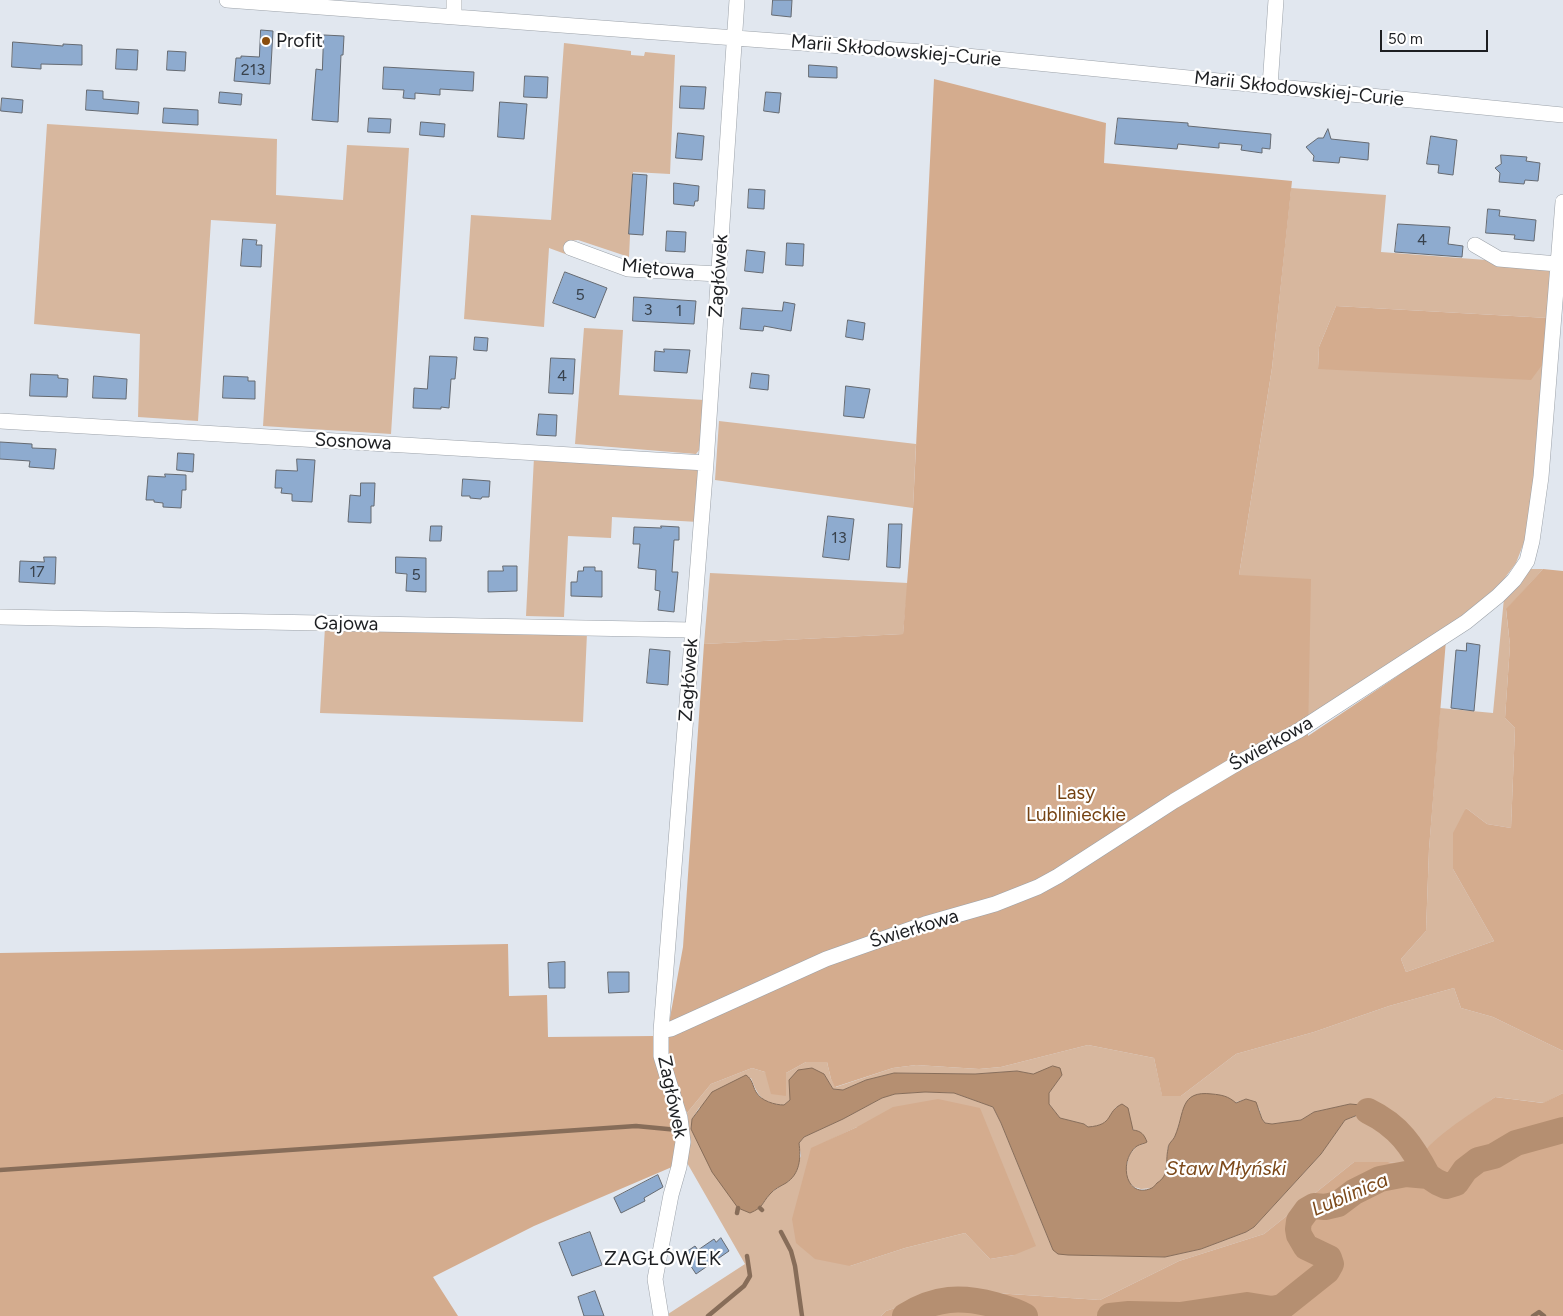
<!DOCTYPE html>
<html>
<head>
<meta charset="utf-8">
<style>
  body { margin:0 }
  #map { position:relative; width:1563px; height:1316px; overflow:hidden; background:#e1e7ef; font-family:Figtree,sans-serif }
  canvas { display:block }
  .scale { position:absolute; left:1380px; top:30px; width:108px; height:22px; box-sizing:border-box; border:2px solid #1d1f22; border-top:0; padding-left:6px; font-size:15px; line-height:18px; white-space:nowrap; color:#1d1f22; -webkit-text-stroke:4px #fff; paint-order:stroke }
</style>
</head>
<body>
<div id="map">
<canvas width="1563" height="1316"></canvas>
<div class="scale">50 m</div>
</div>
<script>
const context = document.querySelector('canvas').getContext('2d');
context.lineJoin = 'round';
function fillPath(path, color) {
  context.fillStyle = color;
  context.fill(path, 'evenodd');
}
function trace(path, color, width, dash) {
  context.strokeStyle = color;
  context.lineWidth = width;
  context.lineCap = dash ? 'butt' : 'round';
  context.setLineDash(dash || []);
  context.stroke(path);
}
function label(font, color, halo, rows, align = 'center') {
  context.font = font + ' Figtree,sans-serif';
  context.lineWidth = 4.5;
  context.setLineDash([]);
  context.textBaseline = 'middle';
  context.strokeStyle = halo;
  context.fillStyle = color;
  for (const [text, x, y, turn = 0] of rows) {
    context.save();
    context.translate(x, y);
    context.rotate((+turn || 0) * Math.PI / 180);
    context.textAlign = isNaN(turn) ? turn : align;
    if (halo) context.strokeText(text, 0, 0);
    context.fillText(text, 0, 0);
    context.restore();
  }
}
const green = new Path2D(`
  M564,43l67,8v4l13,1 1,-4 30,3 -5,119 -37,-2 -4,85 -51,-17 -9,1 -1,14 -19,-7 -5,79 -80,-8 7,-104 80,5z
  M47,124l230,15 -1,56 67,5 4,-55 62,3 -18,286 -128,-8 13,-202 -65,-4 -13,201 -60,-4 2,-83 -106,-10z
  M1291,188l95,7 -5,57 171,13 -4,53 -212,-12 -17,41 -1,22 227,-8 -15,166 -14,36 -15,20 -38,34 -155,100 -69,-142 33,-207z
  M584,328l39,2 -4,65 86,5 -2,45 -7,9 -121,-10z
  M719,421l197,23 -3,64 -198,-28z
  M534,457l160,10 7,7 -3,48 -86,-5 -1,21 -43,-2 -4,81 -38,-1z
  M1527,569h16l-37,41 4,35 -5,73 10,10 -4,100 -24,-4 -21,-16 -13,61 41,72 -88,31 -5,-13 25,-28 3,-82 11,-141 53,5 11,-115z
  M710,573l198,10 -5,51 -199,10z
  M325,627l262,6 -4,89 -263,-9z
  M1454,988l7,20 32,9 70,34v42l-19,10 -49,-6 -73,55 -10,14 -24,-4h-34l-90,72 -85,27 -79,39 -150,-10 -64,21 -5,5h-216l80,-52 -59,-103 4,-18 -3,-30 24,-29 41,-16 13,4 21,24v-23l20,-11h21l4,17 5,8 57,-19 23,-3 63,4 22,-2 87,-22 66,13 8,37 19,1 55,-42 78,-22 75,-26zM1017,1071l16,3 29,1 -13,18v11l11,14 24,6 4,3c17,-1 20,-5 28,-20 11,12 18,24 28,37l-6,1 -9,10 -4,20 3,6 6,6 7,2 12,-1 10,-7 3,-10 2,-25 7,-7 5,-19 66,-21 13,9 3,11 3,4 7,1 29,-4 13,-8 36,-8 12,10 -17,6 -24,34 -67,73 -8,5 -45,17 -36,8 -37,-2 -38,1 -37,-6 -52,-127 -8,-16 -39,-14 -29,-1 -30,2 -13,4 -39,21 -39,18 -5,6 2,13 -12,25 -19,12 -10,15 -69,-79 1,-10 7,-11 52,-30c7,19 12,26 33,27l40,-31 9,15 10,1 23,-10 28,-7 81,1zM857,1127l157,128 -24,4 -25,-26 -60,15 -55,18 -39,-117z`);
const forest = new Path2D(`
  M934,79l172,44 -2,40 188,18 -20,187 -33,207 72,4 -3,157 88,-59 50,-37 -17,209 -3,82 -25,28 5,13 88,-31 -41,-72v-36l13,-25 21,16 24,4 4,-100 -10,-10 5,-73 -4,-36 37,-40 20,2v480l-70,-34 -32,-9 -7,-20 -65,18 -75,26 -78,22 -55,42h-19l-8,-38 -66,-13 -87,22 -22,2 -63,-4 -23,3 -58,19 -4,-8 -4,-17h-21l-20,11v23l-15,-2 -6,-22 -13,-4 -41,16 -24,29 -20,-46 2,-44 14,-76 21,-303 199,-10 10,-126z
  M1336,306l212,12 -3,43 -14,19 -213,-11 1,-22z
  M508,944l1,52 38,-1 1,42 106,-1 -1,18 33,107 -152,65 -101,51 25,39h-458v-363z
  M1563,1093v223h-682l5,-5 63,-21 151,10 79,-39 85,-27 90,-72h34l24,4c21,-30 53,-48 83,-69l48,6z
  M938,1099l42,9 56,138 -22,9 -24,4 -25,-26 -60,15 -55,18 -35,-7 -19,-16 -4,-24 19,-71 46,-21 36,-20z`);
const water = new Path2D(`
  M1053,1066l7,2 2,7 -13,18v11l11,14 24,6 4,3c27,-2 17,-15 34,-23l6,4 5,22c8,1 11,4 14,12 -3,2 -7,2 -10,4 -19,14 -12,54 15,42 2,-1 3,-3 5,-5 13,-8 8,-20 11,-34 0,-6 5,-8 7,-13 10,-23 4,-46 37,-42 10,1 16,2 24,9l10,-4 10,3 6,17 3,4 7,1 29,-4 13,-8 36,-8 11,1 7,6 -23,9 -24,34 -67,73 -8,5 -45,17 -36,8 -97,-2 -10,-1 -5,-4 -52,-127 -8,-16 -39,-14 -29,-1 -30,2 -13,4 -39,21 -39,18 -5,6c2,15 1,31 -13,40 -5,3 -12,6 -16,11 -9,10 -6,13 -20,19l-12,-5 -26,-36 -21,-43 1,-10 20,-27 34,-17c7,5 6,10 10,17 5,9 19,13 28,13l6,-5 -1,-20 9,-10 14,-2 12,6 9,15 10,1 23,-10 28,-7 81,1 42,-3 16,3z`);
const stream = new Path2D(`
  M0,1170l636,-44 42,4
  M760,1208l2,2
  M737,1213l1,-5
  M781,1232l10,19 4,15 7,50
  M708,1316l36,-30 6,-10 -3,-20
  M1533,1316l6,-4 5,4`);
const river = new Path2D(`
  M1368,1111c31,15 44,35 60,65
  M905,1316c31,-19 56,-20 90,-11 11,3 21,6 30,11
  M1110,1316l19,-2 51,1 67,-10 25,4 10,-2 45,-36 4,-7 -2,-6 -23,-11 -7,-12 -1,-6 1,-8 8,-11 7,-4 11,1 13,-3 16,-12 26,-13 26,-5 22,2 9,6 9,4 10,-3 9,-13 13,-10 16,-4 22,-13 47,-13`);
const building = new Path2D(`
  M773,0h19l-1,17 -19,-2z
  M261,30l12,1 -3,53 -36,-3 2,-23h5v-2l18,1z
  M324,35l20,1 -1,19h-2l-3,67 -26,-2 4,-51 6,1z
  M13,42l50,4v-2l19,1v20l-41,-1v5l-29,-2z
  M117,49l21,1 -1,20 -21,-1z
  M168,51l18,1 -1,19 -18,-1z
  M809,65l28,2v11l-28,-1z
  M384,67l90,5 -1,19 -33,-2v6l-25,-2v6l-12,-1 1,-8 -21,-1z
  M525,76l23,1 -1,21 -23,-1z
  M681,86l25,1 -2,22 -24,-1z
  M87,90l16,1v8l36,3 -1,12 -52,-4z
  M220,92l22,2 -1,11 -22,-2z
  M766,92l15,1 -2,20 -15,-2z
  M2,98l21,2 -1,13 -21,-2z
  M500,102l27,2 -3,35 -26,-2z
  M164,108l34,2v15l-35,-2z
  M369,118l22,1 -1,14 -22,-1z
  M1118,118l70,5v3l83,8 -1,15 -8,-1v5l-21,-3 1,-5 -23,-2v5l-41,-4 -1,5 -62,-5z
  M421,122l24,2 -1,13 -24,-2z
  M1328,129l3,10 38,4 -1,17 -28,-3 -1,6 -26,-2 1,-5 -8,-9 12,-9h5z
  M678,133l26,3 -2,24 -26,-2z
  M1431,136l26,4 -4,35 -15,-2 1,-8 -12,-1z
  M1501,155l26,2 -1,4 14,2 -2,18 -13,-1 -1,4 -25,-2 1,-9 -5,-5 6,-4z
  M633,174l14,1 -4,60 -14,-1z
  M674,183l25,3 -1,15h-3l-1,5 -20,-2z
  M749,189l16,1 -1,19 -16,-1z
  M1488,209l12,1 -1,6 37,4 -2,21 -20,-2 1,-4 -29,-2z
  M1398,224l52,3 -2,17 15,2 -1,11 -67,-5z
  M667,231l19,1 -1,20 -19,-1z
  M243,239l14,1 -1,5h6l-1,22 -20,-1z
  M787,243l17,1 -1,22 -17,-1z
  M747,250l18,2 -2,21 -18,-2z
  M565,272l42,16 -12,30 -42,-15z
  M634,297l62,4 -2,23 -61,-3z
  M784,302l11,2 -4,27 -27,-5 -1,5 -23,-2 2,-21 40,3z
  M848,320l17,3 -2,17 -17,-3z
  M475,337l13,1 -1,13 -13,-1z
  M664,349l26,1 -3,23 -33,-2 1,-20 9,1z
  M430,356l27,1 -2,22h-4l-2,29 -8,-1v2l-28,-1 1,-20 13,1z
  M551,358l24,1 -2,35 -24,-1z
  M752,373l17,2 -1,15 -18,-2z
  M31,374l27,1v3l10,1 -1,18 -37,-1z
  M94,376l33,3 -1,20 -33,-1z
  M224,376l24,1v4h7v18l-32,-1z
  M846,386l24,3 -6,29 -20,-2z
  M539,414l18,1 -1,21 -19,-1z
  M0,442l32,2v4l24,1 -2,20 -25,-2 1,-6 -30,-2z
  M178,453l16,1 -1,18 -16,-2z
  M297,459l18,1 -3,42 -20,-1v-7l-11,-1 1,-5h-7l1,-18 21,1z
  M165,474l21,1v15h-4l-1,18 -18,-1v-4l-9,-1v-2h-8l2,-24 17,1z
  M463,479l27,2 -1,16h-7l-1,2 -11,-1v-2h-8z
  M361,483h14l-1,23h-3v17l-23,-1 2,-27 10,1z
  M828,516l26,3 -5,41 -26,-3z
  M889,524h13l-2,44 -13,-1z
  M431,526h11l-1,15h-11z
  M661,526l18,1v13h-5l-2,32h6l-4,40 -16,-2 2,-19 -5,-1 1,-20 -18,-2 2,-24h-7l1,-17 27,1z
  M44,557h12l-1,27 -36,-2 1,-21 24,1z
  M396,557l30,1v34l-20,-1 1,-17 -11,-1z
  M503,566h14v25l-29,1v-21h15z
  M584,567h11v4h7v26l-31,-1v-14h6l1,-11h5z
  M1467,643l13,2 -6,66 -23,-3 5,-58 10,1z
  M650,649l20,2 -2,34 -21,-2z
  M565,962v26h-16l-1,-25z
  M608,972h21v20l-20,1z
  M658,1175l5,12 -19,11 1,3 -24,12 -7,-15z
  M590,1232l12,33 -30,11 -13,-33z
  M721,1238l8,13 -33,23 -13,-20 12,-8 3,4 16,-11 2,3z
  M595,1291l9,25h-20l-6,-19z`);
const minor = new Path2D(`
  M227,0l709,53 627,62
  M454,17v-17
  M1270,86l6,-86
  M1475,245l24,14 59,5
  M571,248l57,21 90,5
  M0,421l706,42
  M0,617l692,13
  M661,1031l10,-2 155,-70 99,-35 70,-20 43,-17 20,-11 116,-75 62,-37 62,-33 168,-109 32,-26 16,-16 13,-19 5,-20 9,-64 22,-275
  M661,1316l-6,-37 16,-84 8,-28 4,-25 -3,-24 -19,-62v-25l45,-568 31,-463`);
const markers = [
  [266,41,5,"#8a4d0e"]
];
const numberNames = [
  ["213",253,70],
  ["4",1422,240],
  ["5",580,295],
  ["3",648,310],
  ["1",679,311],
  ["4",562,376],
  ["13",839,538],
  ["17",37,572],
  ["5",416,575]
];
const poiNames = [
  ["Profit",276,41]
];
const streetNames = [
  ["Marii Skłodowskiej-Curie",896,51,5],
  ["Marii Skłodowskiej-Curie",1299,89,6],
  ["Miętowa",658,269,6],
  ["Zagłówek",719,276,-86],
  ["Sosnowa",353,442,3],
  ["Gajowa",346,624,1],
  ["Zagłówek",689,680,-86],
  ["Świerkowa",1271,744,-29],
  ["Świerkowa",914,929,-17],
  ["Zagłówek",672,1097,78]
];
const parkNames = [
  ["Lasy",1076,793],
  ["Lublinieckie",1076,815]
];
const waterNames = [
  ["Staw Młyński",1226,1169],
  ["Lublinica",1350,1195,-23]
];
const neighbourhoodNames = [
  ["ZAGŁÓWEK",663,1259]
];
fillPath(green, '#d7b79e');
fillPath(forest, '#d4ac8e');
fillPath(water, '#b58f71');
trace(water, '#876d59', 1);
trace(stream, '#876d59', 4.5);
trace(river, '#b58f71', 26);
fillPath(building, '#8eabcf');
trace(building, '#656a71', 1);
trace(minor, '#9ca2a9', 16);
trace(minor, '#fff', 15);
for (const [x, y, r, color] of markers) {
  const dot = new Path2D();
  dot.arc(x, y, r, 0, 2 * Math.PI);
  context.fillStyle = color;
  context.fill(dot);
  trace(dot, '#fff', 2);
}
label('16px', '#39424d', null, numberNames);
label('19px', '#1d1f22', '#fff', poiNames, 'left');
label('19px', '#1d1f22', '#fff', streetNames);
label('19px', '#744212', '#fff', parkNames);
label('italic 20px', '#7c491a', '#fff', waterNames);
context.letterSpacing = '1px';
label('20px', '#1d1f22', '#fff', neighbourhoodNames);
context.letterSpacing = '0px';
</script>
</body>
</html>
